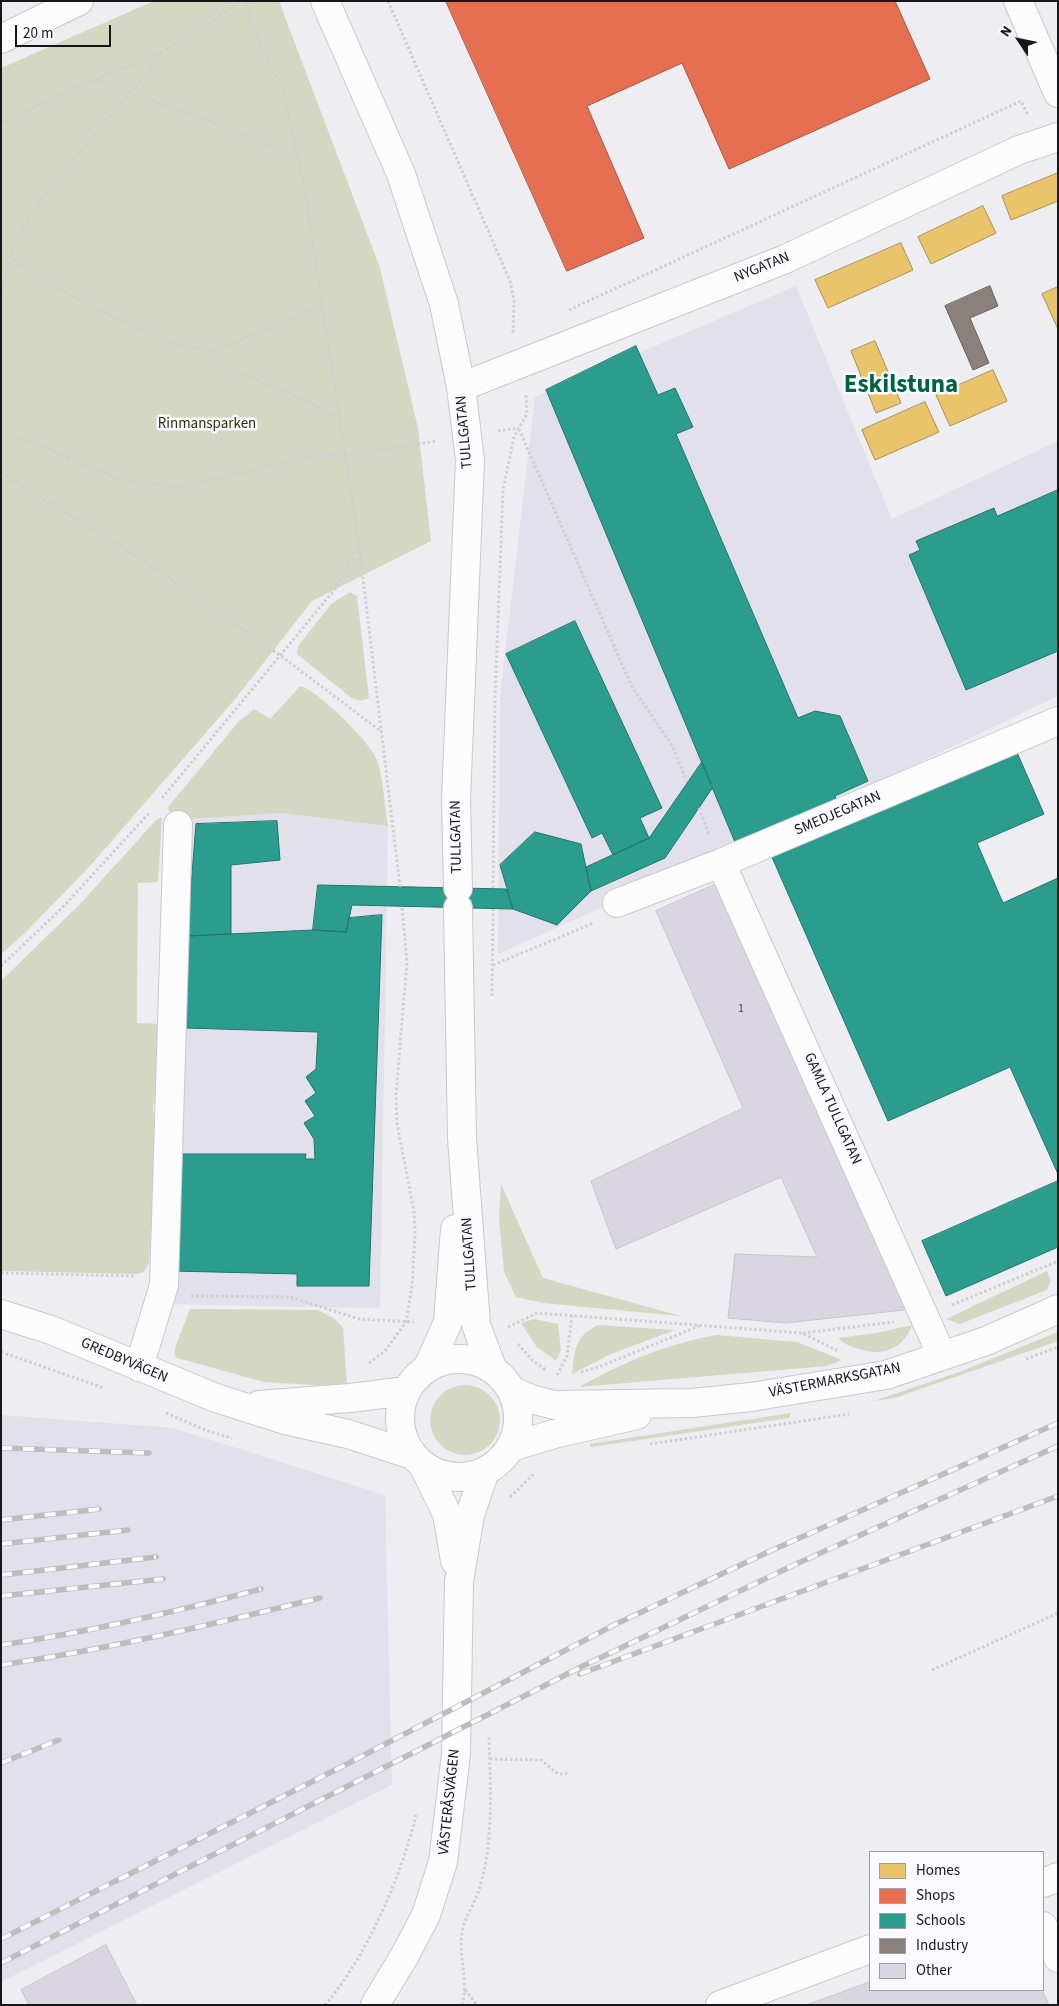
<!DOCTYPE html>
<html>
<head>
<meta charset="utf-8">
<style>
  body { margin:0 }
  #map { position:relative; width:1059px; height:2006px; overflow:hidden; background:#eeedf2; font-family:"Source Sans 3",sans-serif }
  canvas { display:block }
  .frame { position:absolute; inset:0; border:2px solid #171619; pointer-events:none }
  .legend { position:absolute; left:869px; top:1851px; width:175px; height:140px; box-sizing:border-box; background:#faf9ff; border:1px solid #9f9ea3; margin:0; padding:6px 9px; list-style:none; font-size:15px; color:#171619 }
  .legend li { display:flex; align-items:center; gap:10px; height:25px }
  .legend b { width:25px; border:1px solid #9f9ea3 }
  .north { position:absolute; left:994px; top:15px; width:50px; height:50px; -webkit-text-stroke:4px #faf9ff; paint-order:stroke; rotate:304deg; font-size:14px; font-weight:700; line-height:20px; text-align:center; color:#171619 }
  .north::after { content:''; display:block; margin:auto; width:18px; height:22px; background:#171619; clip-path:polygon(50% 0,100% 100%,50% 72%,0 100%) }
  .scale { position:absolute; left:15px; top:25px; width:96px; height:22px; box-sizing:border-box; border:2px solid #171619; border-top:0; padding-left:6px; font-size:15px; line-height:18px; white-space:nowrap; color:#171619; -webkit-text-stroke:4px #faf9ff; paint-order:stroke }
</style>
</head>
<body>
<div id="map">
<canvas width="1059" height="2006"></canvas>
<div class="frame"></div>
<ul class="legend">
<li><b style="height:14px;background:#e9c46a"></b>Homes</li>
<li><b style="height:14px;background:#e76f51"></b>Shops</li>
<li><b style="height:14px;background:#2a9d8f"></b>Schools</li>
<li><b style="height:14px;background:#8a817c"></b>Industry</li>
<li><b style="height:14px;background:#d9d6e1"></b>Other</li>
</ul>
<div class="north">N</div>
<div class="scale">20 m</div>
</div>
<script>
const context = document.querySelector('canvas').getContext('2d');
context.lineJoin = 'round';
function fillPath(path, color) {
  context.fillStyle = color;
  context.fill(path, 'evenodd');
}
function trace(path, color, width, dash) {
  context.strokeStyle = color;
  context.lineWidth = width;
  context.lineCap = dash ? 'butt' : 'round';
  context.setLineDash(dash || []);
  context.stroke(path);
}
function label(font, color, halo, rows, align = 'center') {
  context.font = font + ' "Source Sans 3",sans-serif';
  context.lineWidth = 5;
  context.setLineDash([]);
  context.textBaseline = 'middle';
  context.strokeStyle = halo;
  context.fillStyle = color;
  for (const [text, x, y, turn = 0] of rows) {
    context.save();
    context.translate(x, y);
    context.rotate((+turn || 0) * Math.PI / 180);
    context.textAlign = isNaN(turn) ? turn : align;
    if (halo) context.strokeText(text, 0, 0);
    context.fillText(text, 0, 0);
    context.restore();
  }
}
const built = new Path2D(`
  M796,286l96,233 166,-78v255l-221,106 -339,152 2,-258 35,-299z
  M280,813l108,13 -8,482 -225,-4 36,-485z
  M1,1415l172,13 212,67 7,290 -391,197z`);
const green = new Path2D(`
  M154,1h125l101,267 38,160 13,113 -119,60 -76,97 -146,168 -64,66 -25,22v-886z
  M350,592l7,4 12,102c-8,4 -13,3 -20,-2l-52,-42 1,-8 33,-42z
  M300,686c18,4 71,57 77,74 7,20 7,45 11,66l-108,-13 -89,6 -22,-8 -1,-4 71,-86 15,-12 16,10z
  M162,817l-4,65 -20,1 -1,140 25,1 -4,78 -5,3v7l4,7 -8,144 -5,9 -7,2 -136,-3v-290l80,-78 75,-83z
  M501,1184l42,94 138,38 -138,-13 -27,-6 -12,-25 -5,-53z
  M1047,1271l4,10 -4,9 -87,34 -14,-5z
  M190,1309l128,1 17,9 8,9 4,57 -2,2 -81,-5 -87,-24 -2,-3v-7z
  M534,1319l24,5 3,26 -5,11 -20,-15 -15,-23z
  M598,1325l77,5 -64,24 -39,20c3,-25 2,-37 26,-49z
  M912,1325c-9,24 -29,32 -53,24 -9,-3 -14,-4 -21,-11l39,-5z
  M1058,1332v9l-163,57 -21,3 88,-30z
  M717,1335l80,7 45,18 -15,6 -248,21c45,-25 87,-43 138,-52z
  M430 1420a35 35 0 1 1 70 0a35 35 0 1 1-70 0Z
  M791,1413l-2,5 -198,29 -1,-3z`);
const homes = new Path2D(`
  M1058,173v28l-47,19 -9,-24z
  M983,206l13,27 -65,31 -13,-27z
  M901,243l12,27 -85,38 -13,-28z
  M1058,287v42l-16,-35z
  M875,341l26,62 -25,10 -25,-62z
  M993,370l14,31 -57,25 -14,-31z
  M925,402l14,30 -64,28 -13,-30z`);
const shops = new Path2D(`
  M446,1h449l35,78 -201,90 -47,-106 -95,43 57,132 -77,33z`);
const schools = new Path2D(`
  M636,346l22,49 17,-7 18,39 -17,7 122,284 17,-7 25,5 28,65 -33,15 2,6 -100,45 -191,-457z
  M1058,490v161l-92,39 -57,-135 11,-5 -4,-9 78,-33 3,8z
  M575,621l87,187 -22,10 9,20 -36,17 -11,-22 -10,5 -86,-184z
  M1015,748l29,66 -67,29 26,60 55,-25v296l-48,-107 -122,54 -117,-266z
  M702,762l11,25 -48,71 -74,33 -5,-24 63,-29z
  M277,821l3,39 -49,5v69l-44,2 9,-112z
  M535,832l46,12 10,47 -34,34 -44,-16 -13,-44z
  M318,885l188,4 7,20 -161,-4 -6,27 -33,-2z
  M382,915l-13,371h-72v-12l-124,-3v-117h133l-1,5h10l-1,-20 -10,-16 11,-7 -10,-15 11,-8 -10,-16 10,-8 2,-37 -132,-4 1,-92 126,-6 33,2 3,-14z
  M1058,1181v66l-112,49 -24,-55z`);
const industry = new Path2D(`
  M990,286l8,20 -28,12 19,45 -16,7 -28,-64z`);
const building = new Path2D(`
  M723,881l187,417 -6,12 -118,13 -58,-5 7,-64 82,3 -36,-80 -165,72 -25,-68 152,-73 -87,-197z
  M106,1945l31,60h-108l-8,-15z
  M870,1982v8h172l7,15h-242z`);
const path = new Path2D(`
  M246,1l6,25 31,65 21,94 55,360 41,342
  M388,1l122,280 4,19 -1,35
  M96,80l140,51 63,28
  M1,123l72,-34 89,-37 29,-16 50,-35
  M1,252l46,30 46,25 75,35 45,9 9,12 12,7 77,33 28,17
  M1,293c6,-18 11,-45 20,-61 38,-67 98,-117 141,-180
  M569,310l452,-209 7,14
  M213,351l109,-45
  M519,429l113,258 40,58 15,37
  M498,431l21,-3
  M1,436l29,5 90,39 57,7 138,-31 30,-1 92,-14
  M1,473l142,87 138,96 101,76
  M162,798l174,-210 23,-43
  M699,808l10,26
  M493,888l2,-188 8,-210 11,-53 13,-23 -1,-20
  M493,965l101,-42
  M1,966l61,-58 88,-96
  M492,996l1,-87
  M1,1273l133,3
  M191,1296l99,1 69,22 55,3
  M952,1305l106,-44
  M508,1327l29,-14 265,20 36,18
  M803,1333l91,-11
  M518,1344l14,16 14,10
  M1,1352l103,36
  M1026,1359l32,-12
  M369,1363l16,-12 21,-29 6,-36 3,-53 -1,-21 -17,-89 -1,-29 11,-132 -5,-55
  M581,1372l18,-5 100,-41
  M557,1375l10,-19 5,-40
  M166,1413l42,18 24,7
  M650,1444l199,-30
  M510,1497l24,-23
  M932,1670l126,-57
  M490,1759l51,1 17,14 12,-1
  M465,1990l12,15
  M325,2005c42,-49 76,-128 91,-190
  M462,2005c7,-24 -4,-48 0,-72 3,-18 15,-32 19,-50 13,-47 9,-99 8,-148`);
const minor = new Path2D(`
  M325,1l76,173 43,130 17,83 9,73 -14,339 2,89
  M1018,1l40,92
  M1,39l78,-38
  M461,387l322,-127 236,-110 39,-13
  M721,863l221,493
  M617,903l104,-40 337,-142
  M458,908l4,230 14,187 16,43
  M1,1314l50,16 165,68 69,22 63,14 64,21
  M400 1418a59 59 0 1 1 118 0a59 59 0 1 1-118 0Z
  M139,1367l25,-82 14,-460
  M428,1367l20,-45 7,-93
  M512,1391l19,8 23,6 138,-2 59,-6 135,-22 100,-34 72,-32
  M259,1405l91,-7 56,-7
  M511,1447l43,-13 83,-19
  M424,1467l23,47 8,47
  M1043,1883l15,-6
  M1043,1926l15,32
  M375,2005l30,-50 21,-40 17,-53 13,-108 3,-172 11,-67 15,-44
  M720,2005l150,-56`);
const rail = new Path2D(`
  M1,1448l148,5
  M1,1520l98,-11
  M1,1544l127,-14
  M1,1575l155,-18
  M1,1596l162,-17
  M1,1645c88,-13 174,-33 260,-56
  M1,1665c108,-16 213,-41 319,-67
  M580,1674l478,-178
  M1,1763l58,-23
  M1,1939l344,-174 269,-140 154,-73 290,-129
  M1,1963l580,-296 213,-102 264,-119`);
const numberNames = [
  ["1",741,1009]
];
const streetNames = [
  ["NYGATAN",762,268,-22],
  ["TULLGATAN",465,432,-95],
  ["SMEDJEGATAN",838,814,-23],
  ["TULLGATAN",457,837,-91],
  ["GAMLA TULLGATAN",832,1109,66],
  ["TULLGATAN",470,1254,-94],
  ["GREDBYVÄGEN",124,1361,23],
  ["VÄSTERMARKSGATAN",835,1381,-11],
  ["VÄSTERÅSVÄGEN",450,1802,-84]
];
const parkNames = [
  ["Rinmansparken",207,425]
];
const townNames = [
  ["Eskilstuna",901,387]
];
fillPath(built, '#e2e0ea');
fillPath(green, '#d4d8c3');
fillPath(homes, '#e9c46a');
trace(homes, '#aa9052', 1);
fillPath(shops, '#e76f51');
trace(shops, '#a95440', 1);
fillPath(schools, '#2a9d8f');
trace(schools, '#24746c', 1);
fillPath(industry, '#8a817c');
trace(industry, '#68615e', 1);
fillPath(building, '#d9d6e1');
trace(building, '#c5c5c8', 1);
trace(minor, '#c9c8cc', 30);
trace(path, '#cfced0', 3, [2.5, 2.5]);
trace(minor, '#fcfcfd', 28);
trace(rail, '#bdbdbd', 5.5);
trace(rail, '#faf9ff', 4, [11]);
label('12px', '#48464b', null, numberNames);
label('15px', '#171619', '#faf9ff', streetNames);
label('15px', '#2c3200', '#faf9ff', parkNames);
label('bold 25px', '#006440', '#faf9ff', townNames);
</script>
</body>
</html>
